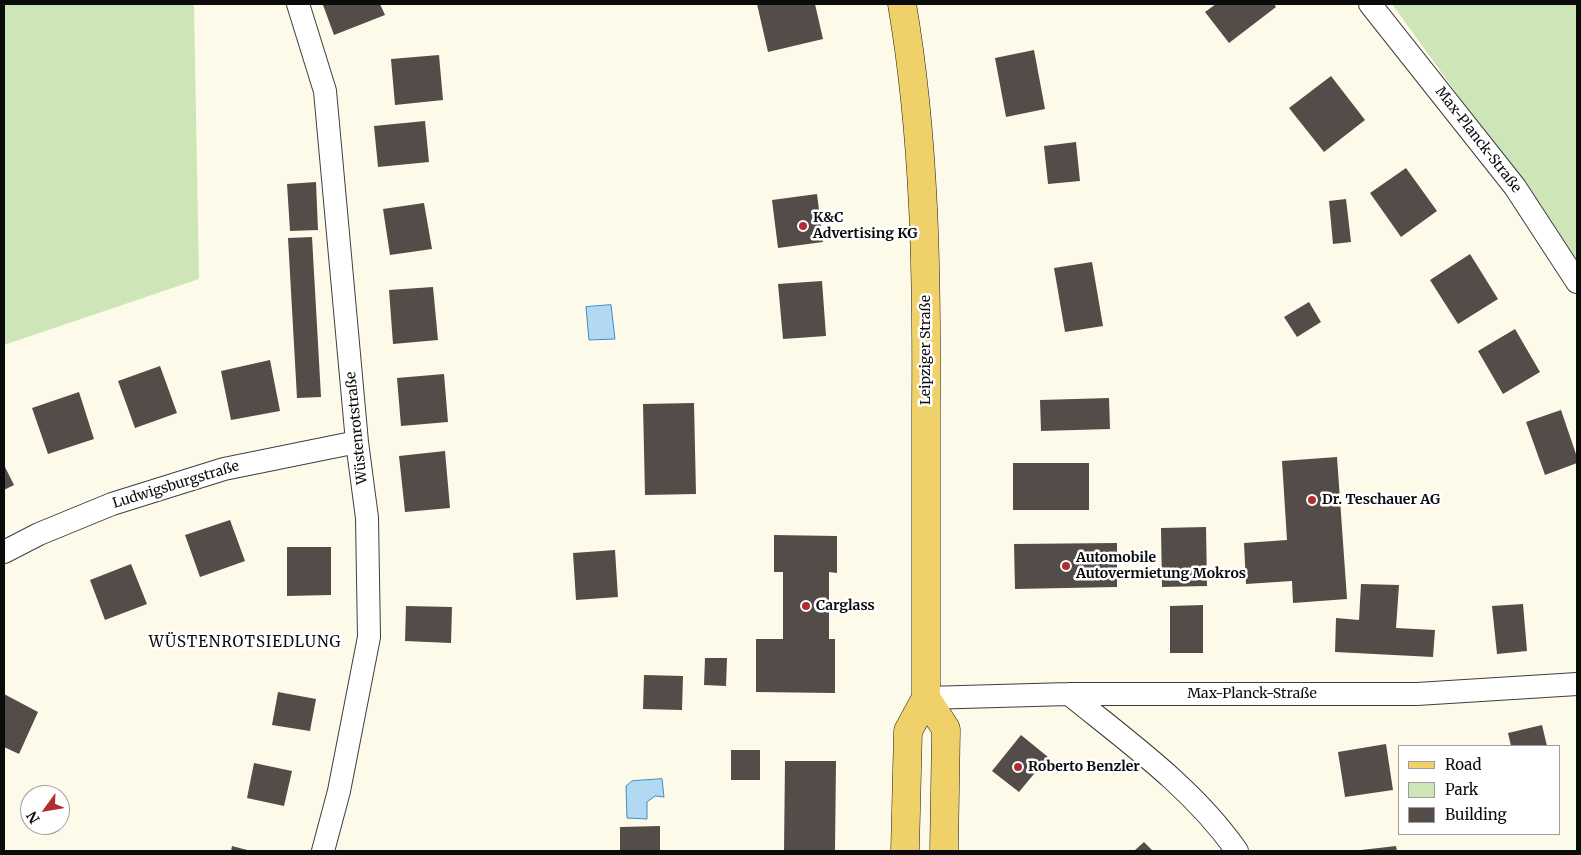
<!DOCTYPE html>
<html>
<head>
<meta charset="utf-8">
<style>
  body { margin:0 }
  #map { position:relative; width:1581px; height:855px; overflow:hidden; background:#fefaea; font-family:Merriweather,serif }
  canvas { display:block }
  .frame { position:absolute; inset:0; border:5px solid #0b0b0b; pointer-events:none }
  .legend { position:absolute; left:1398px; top:745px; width:162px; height:90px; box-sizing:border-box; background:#fff; border:1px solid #9d9d9d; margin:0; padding:6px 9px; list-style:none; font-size:15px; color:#0b0b0b }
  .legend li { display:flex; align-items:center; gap:10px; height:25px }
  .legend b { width:25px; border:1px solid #9d9d9d }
  .north { position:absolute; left:20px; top:785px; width:50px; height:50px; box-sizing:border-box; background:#fff; border:1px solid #9d9d9d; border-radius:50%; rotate:238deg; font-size:14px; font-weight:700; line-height:20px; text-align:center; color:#0b0b0b }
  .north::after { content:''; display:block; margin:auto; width:18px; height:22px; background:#b12d32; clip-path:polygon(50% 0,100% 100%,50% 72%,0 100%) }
</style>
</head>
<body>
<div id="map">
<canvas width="1581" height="855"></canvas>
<div class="frame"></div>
<ul class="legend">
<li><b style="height:6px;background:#f0d068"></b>Road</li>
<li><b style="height:14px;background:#cee5b7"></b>Park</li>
<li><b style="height:14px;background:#534c48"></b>Building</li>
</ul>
<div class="north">N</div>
</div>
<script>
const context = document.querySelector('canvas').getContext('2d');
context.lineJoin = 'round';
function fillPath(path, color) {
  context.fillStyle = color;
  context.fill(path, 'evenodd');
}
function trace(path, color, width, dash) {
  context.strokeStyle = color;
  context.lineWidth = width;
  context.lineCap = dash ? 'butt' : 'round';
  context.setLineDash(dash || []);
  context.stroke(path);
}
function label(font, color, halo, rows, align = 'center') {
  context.font = font + ' Merriweather,serif';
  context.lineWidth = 5;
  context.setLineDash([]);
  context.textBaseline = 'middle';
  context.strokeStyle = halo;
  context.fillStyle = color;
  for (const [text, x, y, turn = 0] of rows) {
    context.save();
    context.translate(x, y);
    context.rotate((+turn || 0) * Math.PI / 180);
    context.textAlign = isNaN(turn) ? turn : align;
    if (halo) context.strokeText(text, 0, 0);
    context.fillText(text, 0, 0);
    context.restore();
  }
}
const green = new Path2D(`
  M4,4h190l5,275 -195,66z
  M1392,4h185v256z`);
const water = new Path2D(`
  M611,305l4,34 -26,1 -3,-33z
  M662,779l2,18 -9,-1 -8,6v17l-20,-1 -1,-32 6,-5z`);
const building = new Path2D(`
  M327,4h53l5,11 -51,20 -11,-30z
  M757,4h58l8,35 -55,13z
  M1216,4h58l2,3 -47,36 -24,-31z
  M1034,50l11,59 -39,8 -11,-59z
  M439,55l4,45 -48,5 -4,-46z
  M1331,76l34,44 -41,32 -35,-44z
  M425,121l4,41 -51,5 -4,-41z
  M1076,142l4,39 -32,3 -4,-38z
  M1406,168l31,43 -36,26 -31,-44z
  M316,182l2,48 -28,1 -3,-47z
  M817,194l6,48 -45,6 -6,-48z
  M1346,199l5,43 -18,2 -4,-43z
  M424,203l8,46 -42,6 -7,-46z
  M312,237l9,160 -24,1 -9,-160z
  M1470,254l28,45 -40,25 -28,-44z
  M1092,262l11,64 -38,6 -11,-64z
  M822,281l4,55 -43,3 -5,-55z
  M433,287l5,53 -45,4 -4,-54z
  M1309,302l12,20 -24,15 -13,-20z
  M1515,329l25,43 -37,22 -25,-43z
  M270,360l10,51 -49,9 -10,-49z
  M160,366l17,47 -42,15 -17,-47z
  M444,374l4,48 -47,4 -4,-48z
  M79,392l15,47 -46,15 -16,-46z
  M1109,398l1,31 -69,2 -1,-31z
  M694,403l2,91 -51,1 -2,-91z
  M1561,410l16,47v6l-32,12 -19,-53z
  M445,451l5,57 -45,4 -6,-56z
  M1337,457l10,142 -54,4 -1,-22 -46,3 -2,-41 43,-3 -5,-79z
  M1013,463h76v47h-76z
  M4,465l10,20 -10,5z
  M230,520l15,41 -45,16 -15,-42z
  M1206,527l1,59 -45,1 -1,-59z
  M774,535l63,1v37l-8,-1v67h6v54l-79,-1v-53h27v-67h-9z
  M1117,543v44l-102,2 -1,-45z
  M287,547h44v48l-44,1z
  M615,550l3,47 -42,3 -3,-47z
  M131,564l16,40 -42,16 -15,-40z
  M1361,584l38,1 -3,43 39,2 -2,27 -98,-5 1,-34 23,2z
  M1523,604l4,47 -30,3 -5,-48z
  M1203,605v48h-33v-47z
  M406,606l46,1 -1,36 -46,-2z
  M705,658h22l-1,28 -22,-1z
  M644,675l39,1 -1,34 -39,-1z
  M278,692l38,7 -6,32 -38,-6z
  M4,694l34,18 -19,42 -15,-7z
  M1542,725l5,21h-36l-3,-13z
  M1021,735l27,22 -29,35 -27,-21z
  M1386,744l7,46 -48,7 -7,-45z
  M731,750h29v30h-29z
  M785,761h51l-1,90h-51z
  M254,763l38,8 -8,35 -37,-8z
  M660,826v25h-40v-24z
  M1144,842l9,9h-19z
  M232,846l19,5h-20z
  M1396,846l1,5h-36v-1z`);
const minor = new Path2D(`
  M298,4l27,87 32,351 10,76 2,119 -30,154 -16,60
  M1370,4l145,183 62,95
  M4,552l35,-18 73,-30 112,-35 133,-27
  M1069,694c59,48 124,94 168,157
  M926,698l143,-4h348l160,-10`);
const primary = new Path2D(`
  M902,4c23,134 25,271 24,407 0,95 0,191 0,287l-18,33 -3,120
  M926,698l20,31 -2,122`);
const markers = [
  [803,226,5,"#b12d32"],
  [1312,500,5,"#b12d32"],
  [1066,566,5,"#b12d32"],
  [806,606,5,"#b12d32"],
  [1018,767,5,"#b12d32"]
];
const streetNames = [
  ["Max-Planck-Straße",1478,140,52],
  ["Leipziger Straße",926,350,-90],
  ["Wüstenrotstraße",357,428,-96],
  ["Ludwigsburgstraße",176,485,-17],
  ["Max-Planck-Straße",1252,694]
];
const poiNames = [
  ["K&C",813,218],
  ["Advertising KG",813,234],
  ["Dr. Teschauer AG",1322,500],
  ["Automobile",1076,558],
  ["Autovermietung Mokros",1076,574],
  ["Carglass",816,606],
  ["Roberto Benzler",1028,767]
];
const neighbourhoodNames = [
  ["WÜSTENROTSIEDLUNG",245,643]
];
fillPath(green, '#cee5b7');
fillPath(water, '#b2d9f2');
trace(water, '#3e8dc4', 1);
fillPath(building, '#534c48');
trace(minor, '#3e3e3e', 24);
trace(primary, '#1c1c1c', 29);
trace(minor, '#fff', 22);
trace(primary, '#f0d068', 28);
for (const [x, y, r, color] of markers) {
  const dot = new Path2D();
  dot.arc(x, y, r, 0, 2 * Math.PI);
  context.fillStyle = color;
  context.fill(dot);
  trace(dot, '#fff', 2);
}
label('14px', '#0b0b0b', '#fff', streetNames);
label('bold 14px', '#0b0b0b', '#fff', poiNames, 'left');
context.letterSpacing = '1px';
label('15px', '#0b0b0b', '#fff', neighbourhoodNames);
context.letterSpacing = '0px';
</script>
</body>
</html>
